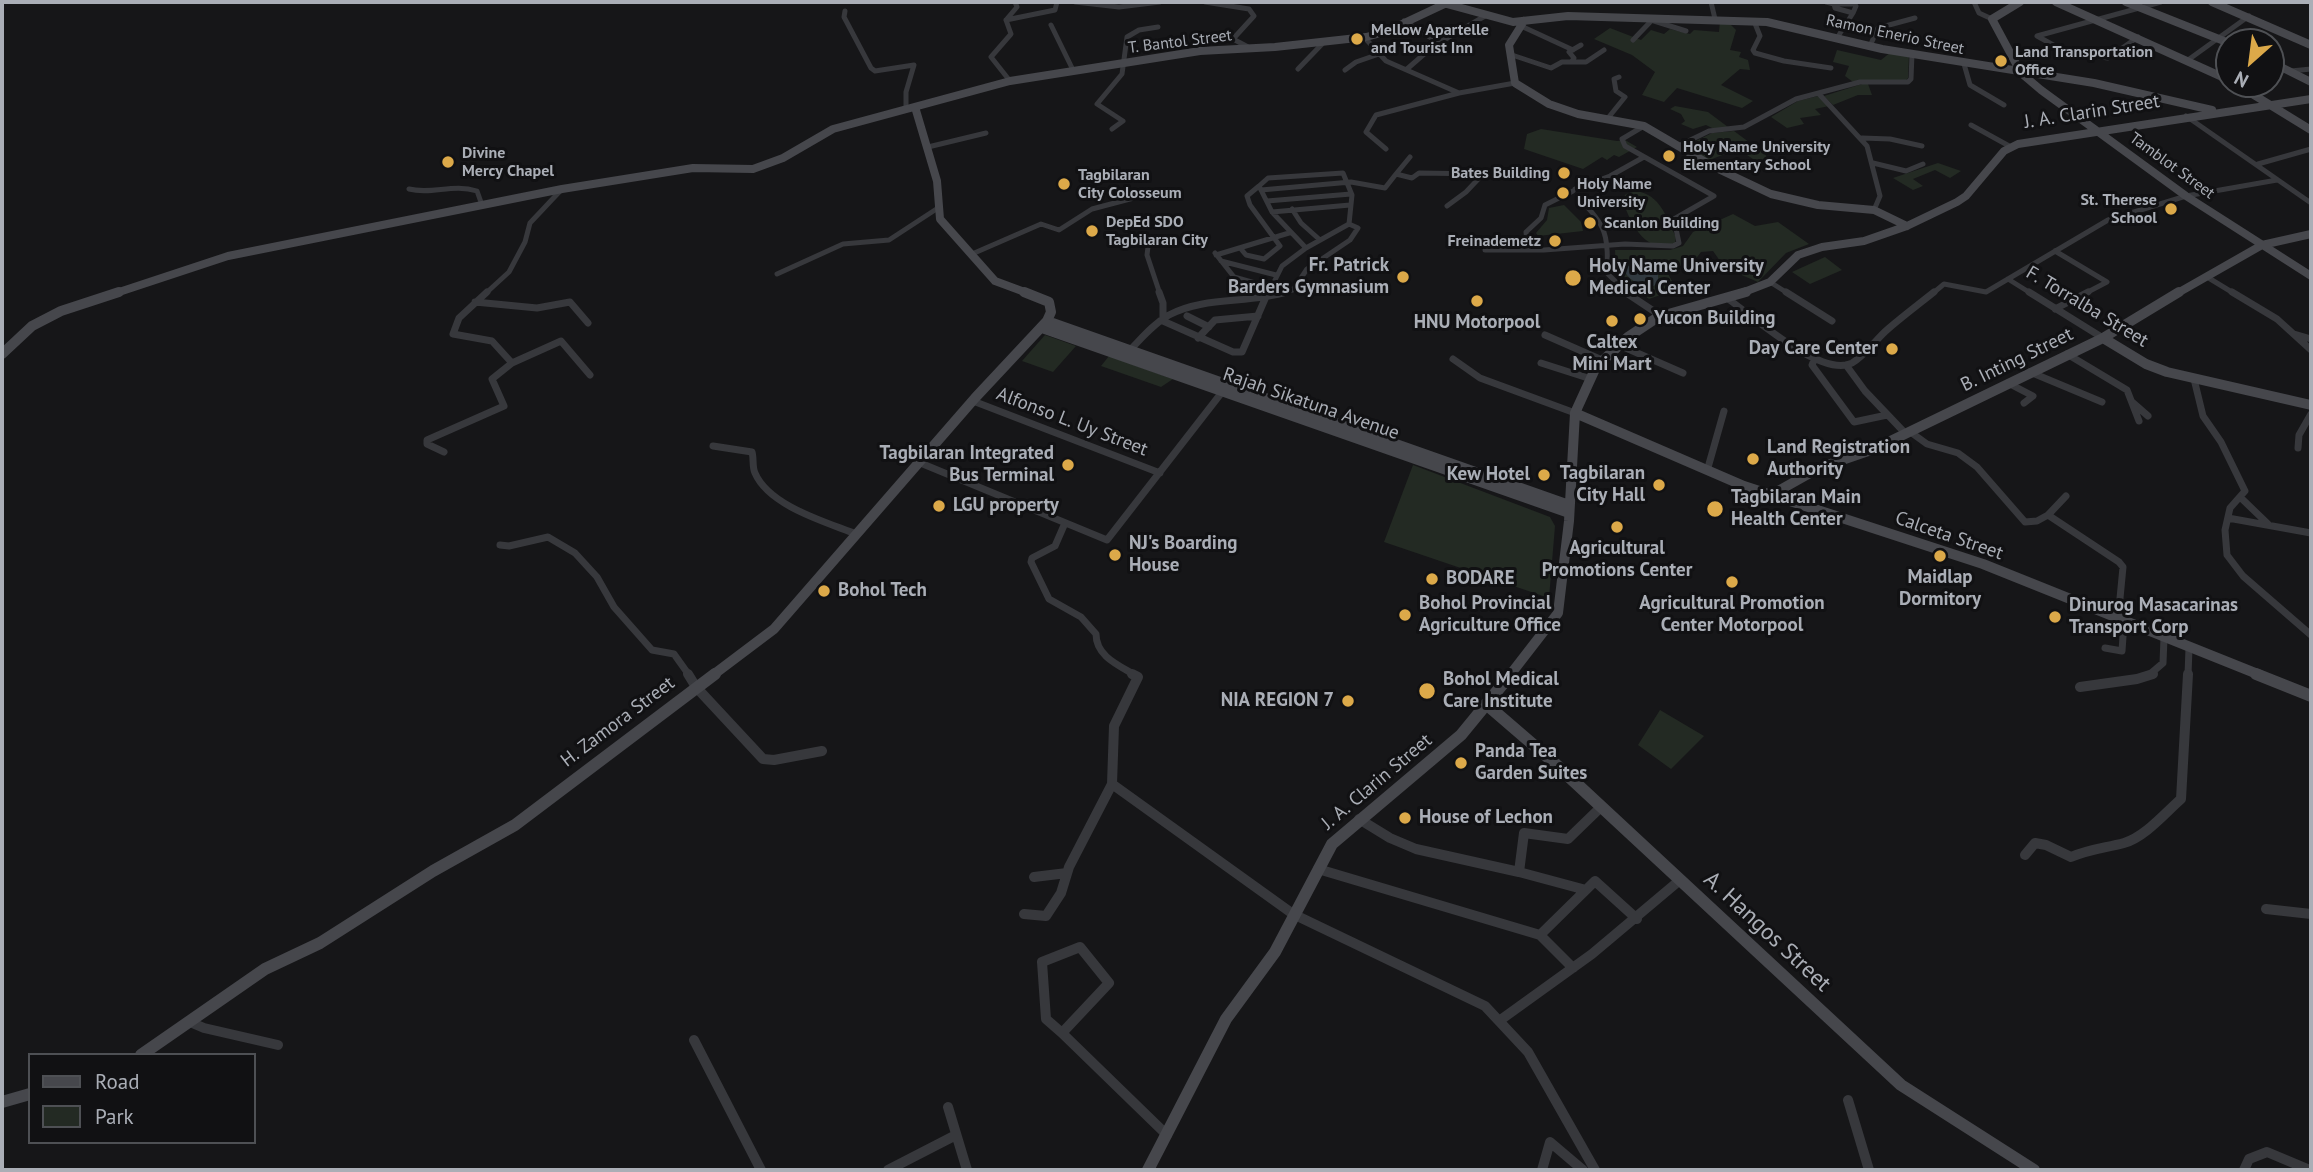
<!DOCTYPE html>
<html>
<head>
<meta charset="utf-8">
<style>
  body { margin:0 }
  #map { position:relative; width:2313px; height:1172px; overflow:hidden; background:#161618; font-family:"PT Sans",sans-serif }
  canvas { display:block }
  .frame { position:absolute; inset:0; border:4px solid #aaaeb6; pointer-events:none }
  .legend { position:absolute; left:28px; top:1053px; width:228px; height:91px; box-sizing:border-box; background:#111113; border:2px solid #4e5054; margin:0; padding:9px 12px; list-style:none; font-size:21px; color:#aaaeb6 }
  .legend li { display:flex; align-items:center; gap:14px; height:35px }
  .legend b { width:35px; border:2px solid #4e5054 }
  .north { position:absolute; left:2215px; top:28px; width:70px; height:70px; box-sizing:border-box; background:#111113; border:2px solid #4e5054; border-radius:50%; rotate:208deg; font-size:19px; font-weight:700; line-height:28px; text-align:center; color:#aaaeb6 }
  .north::after { content:''; display:block; margin:auto; width:24px; height:32px; background:#dca949; clip-path:polygon(50% 0,100% 100%,50% 72%,0 100%) }
</style>
</head>
<body>
<div id="map">
<canvas width="2313" height="1172"></canvas>
<div class="frame"></div>
<ul class="legend">
<li><b style="height:9px;background:#46474c"></b>Road</li>
<li><b style="height:19px;background:#232a23"></b>Park</li>
</ul>
<div class="north">N</div>
</div>
<script>
const context = document.querySelector('canvas').getContext('2d');
context.lineJoin = 'round';
function fillPath(path, color) {
  context.fillStyle = color;
  context.fill(path, 'evenodd');
}
function trace(path, color, width, dash) {
  context.strokeStyle = color;
  context.lineWidth = width;
  context.lineCap = dash ? 'butt' : 'round';
  context.setLineDash(dash || []);
  context.stroke(path);
}
function label(font, color, halo, rows, align = 'center') {
  context.font = font + ' "PT Sans",sans-serif';
  context.lineWidth = 6;
  context.setLineDash([]);
  context.textBaseline = 'middle';
  context.strokeStyle = halo;
  context.fillStyle = color;
  for (const [text, x, y, turn = 0] of rows) {
    context.save();
    context.translate(x, y);
    context.rotate((+turn || 0) * Math.PI / 180);
    context.textAlign = isNaN(turn) ? turn : align;
    if (halo) context.strokeText(text, 0, 0);
    context.fillText(text, 0, 0);
    context.restore();
  }
}
const green = new Path2D(`
  M1720,21l8,1 8,8 -6,20 11,2 -2,5 9,3 2,10 -10,-1 -19,16 32,16 -11,7 -65,-20 -13,14 -22,-7 13,-23 -23,-17 -38,-16 16,-11 31,12 10,-10 13,4 6,-5 20,5 4,-4 25,2z
  M1837,50l44,10 10,-8 18,3 -1,23 -3,3 -52,1 -8,-6 4,-10 -16,-4z
  M1862,84h6l4,11h-14l-25,10 -9,-9z
  M1818,96l11,10 -14,3 6,6 -21,3 4,6 -17,4 -16,-11 27,-16z
  M1675,106l33,6 20,15 -14,2 -8,-4 -13,4 -12,-5 4,-3 -4,-7 -11,-5z
  M1541,129l76,12 8,-1 12,7 -18,10 -5,-2 -7,5 -5,-3 -19,12 -59,-20 3,-15z
  M1734,131l31,23 5,9 -8,2 -24,-16 -31,12 -23,-14 28,-14z
  M1938,163l23,8 -11,7 -15,-8 -22,9 10,7 -10,4 -20,-12z
  M1636,191c25,4 30,26 40,46l-1,6c-30,13 -45,-21 -53,-44l4,-5z
  M1564,205l17,17 2,9 -45,5 -2,-3 11,-13 2,-12z
  M1733,214l22,12 23,-4 31,22 -23,9 -28,29 -33,-14 -12,-17 -12,1 -10,13 -27,2 8,14v10l-23,8 -33,-24 -1,-25h55l13,-4 10,-14z
  M1825,257l17,13 -32,14 -18,-12z
  M1045,335l31,11 -23,26 -31,-11z
  M1109,356l64,23 -12,8 -60,-21z
  M1413,465l137,52 5,9 -6,72 -165,-56z
  M1660,710l44,26 -33,33 -33,-24z`);
const water = new Path2D(`
  M1639,262h7l12,10v9l-4,5c-13,1 -27,-6 -31,-18z`);
const streetFar2 = new Path2D(`
  M1075,2l44,5 41,-5
  M1205,2l44,7 5,7 -21,23 17,9
  M1711,2l4,17
  M1826,2l8,2 1,4 18,5 -16,25
  M1974,2l5,11 13,6
  M1834,4h20l2,2 -3,7
  M845,11l-1,6 27,51 4,3 39,-6 -8,27v17
  M1006,20l5,14 -20,23 19,24
  M1006,20l49,-10 2,-8
  M1006,20l11,-13 -2,-5
  M1404,21l34,21 -31,27
  M1654,21l32,10
  M1754,21l6,15 -7,14 2,3 29,8 47,7
  M1051,25l22,45
  M1521,26l52,24
  M1364,37l22,24 73,32
  M2138,37l-30,21 -42,-6 -29,-16 124,-34
  M1633,40l20,-21
  M1437,44l48,-28
  M1870,46l8,-18 37,-10
  M1512,55l39,13 11,-6h24l18,-12
  M2188,60l61,-44
  M1572,61l2,-3 -5,-6 12,-7
  M1964,64l6,21 34,20
  M1298,69l26,-27
  M1345,70l11,-8 23,-8
  M2291,71l20,-2
  M1819,94l48,52 13,50 -6,14
  M2186,116l125,87
  M1608,118l17,-21 -9,-6 -2,-12 5,-2
  M1971,125l40,22
  M1644,126l-22,13 3,7 89,50
  M1112,129l11,-8 -26,-17 25,-30 5,-37 12,-7 19,-3
  M1862,138l28,1 32,7
  M1678,146l31,-15 35,-4 52,-28 64,-17h48l3,-3 1,-25
  M928,147l58,-14
  M1386,149l-20,-17 10,-17 83,-22 56,-10
  M1873,163l33,8 17,-7
  M2258,164l53,-15
  M1396,174l14,-17
  M409,189c23,6 44,-6 68,2l5,14
  M1575,189l35,-13 34,-19
  M1261,190l90,-8 34,6 11,-14 16,4 7,-5 64,1 -17,18 -19,14
  M1579,199c27,25 30,38 28,74l21,21
  M1267,201l84,-7
  M1292,209l9,14 19,17
  M1272,212l78,-7
  M1148,247l-1,8 13,39
  M1306,248l43,-24
  M1241,249l5,6 18,4 16,-13 -30,-41 -3,-9 12,-10
  M1485,250h59l81,-6 48,2 6,-3 -5,-24 40,-23
  M1528,250l-2,-18 15,-14 4,-13 28,-14
  M2055,251l52,31 -23,12
  M1215,253l19,24 35,10
  M972,254l69,-30 18,6 33,-21 72,-19
  M1216,255l73,-22
  M1221,261l55,14
  M777,274l66,-30 46,-4 49,-32
  M2207,277l28,17
  M2008,279l24,15
  M1770,282l19,12
  M485,294l24,-22 16,-30 5,-19 32,-34
  M1268,294l14,-28 24,-18 -34,-36 -13,-26 9,-8 75,-5 9,22 -3,29
  M1281,294l12,-4 14,-21 43,-29 8,-12 -9,-4
  M1932,294l12,-10 42,8 122,-72 78,-24 91,-16`);
const streetFar1 = new Path2D(`
  M487,292l-28,26 -6,16 39,7 20,22 49,-22 29,34
  M1159,292l4,11v18l70,31h9l26,-60
  M1625,292l36,24
  M1786,292l46,29
  M2029,292l74,46
  M2232,292l45,27 34,31
  M1727,298c24,17 95,81 125,65 14,-8 24,-24 36,-34 15,-13 31,-25 46,-37
  M475,302l62,6 33,-6 18,21
  M2055,309l33,-17
  M1187,316l22,11
  M2294,334l17,5
  M1545,335l57,25
  M1198,338l17,-18 43,-4
  M1619,345l64,28
  M1128,352c13,-13 25,-28 41,-37 35,-19 80,-11 118,-23
  M2067,354l60,36 12,31
  M1453,359l27,19 95,35
  M1814,360l-2,5 42,57 33,-7
  M1541,363l50,16
  M1846,365l19,26 40,42
  M2030,372l72,30
  M2194,379l9,37 18,26 24,49 -15,17 -5,22 2,25 16,21 68,59
  M2008,383l25,13 -9,7
  M973,401l187,72
  M2132,402l16,14
  M1909,431l18,13 31,9 19,14 48,55 12,-1 11,-6 71,47 4,5 -5,52
  M713,446l39,6c2,7 0,15 3,21 14,33 71,49 101,61
  M2298,448l1,-13 12,-21
  M444,452l-17,-8v-4l77,-34 -12,-27 20,-16
  M918,462l189,78 119,-153
  M1707,471l17,-60
  M2240,497l28,27
  M2048,515l18,-19
  M2228,518l83,15
  M1065,523l-10,23 -23,12 -1,4 18,37 32,18 15,17c0,22 22,31 39,41
  M500,545l9,1 39,-9 27,16 22,24 17,30 38,43 22,4 15,21
  M2105,648l17,3 2,-29
  M2149,675l14,-12 1,-25
  M2188,675l1,-27`);
const street = new Path2D(`
  M688,674l8,13 67,72 11,1 48,-9
  M1132,674l6,3 -24,49 -2,58 181,130 192,92 43,46 67,118
  M2080,687l57,-8 16,-5
  M1359,819l31,19 26,11 103,23 5,-39 44,6 33,-32
  M2025,855l10,-12 11,2 25,12c19,-8 34,-9 53,-14 21,-6 41,-30 57,-44l7,-125
  M1318,869l222,66 33,33
  M1519,872l67,18
  M1034,877l33,-4
  M2266,909l45,5
  M1024,914l22,2 15,-23 8,-26 43,-83
  M1540,935l55,-54 42,38
  M1080,947l29,36 -47,50 -16,-14 -4,-57z
  M1499,1021l93,-67 88,-74
  M190,1022l14,6 74,17
  M1062,1033l105,102
  M694,1040l67,130
  M1848,1100l21,70
  M948,1107l19,63
  M888,1170l68,-35
  M1542,1170l8,-28 33,28
  M2244,1170l5,-11 18,-7 43,18`);
const secondaryFar2 = new Path2D(`
  M2020,2l-28,17 29,54 20,17 145,106 125,80
  M2056,2l173,78
  M2126,2l103,41
  M2212,2l99,43
  M1443,3l70,19 55,-6 199,6 115,27 212,34 118,27
  M1524,21l-15,24 6,38 34,21 29,10 66,12 70,41 57,27 47,11 56,5 33,16
  M2271,62l40,20
  M2236,84l75,46
  M915,107l22,74 3,38 55,62 35,13
  M113,294l115,-38 334,-67 131,-21 60,1 30,-11 50,-29 177,-48 190,-30 75,-4 91,-10 19,-5 64,-30
  M1739,294l31,-12 28,-27 24,-8 42,-6 43,-15 50,-24 9,-6 38,-45 14,-7 293,-45
  M2176,294l86,-49 49,-11`);
const secondaryFar1 = new Path2D(`
  M1047,321l522,184
  M1042,328l527,185
  M2103,338l43,26 21,8 144,33
  M2,354l30,-28 29,-15 58,-19
  M1575,413l169,73 239,78 277,111
  M1771,495l48,-27 55,-19 229,-111 76,-46
  M713,675l61,-46 201,-231 72,-77 4,-9 -2,-10 -25,-10
  M1510,675l48,-62 11,-92 6,-108 21,-46 32,-30 30,-20 88,-25`);
const secondary = new Path2D(`
  M2256,674l55,22
  M1486,704l65,56 350,325 133,85
  M141,1055l124,-86 55,-26 113,-72 82,-46 200,-151
  M2,1102l28,-8
  M1148,1170l78,-151 49,-67 57,-108 129,-109 50,-61`);
const markers = [
  [1357,39,7,"#dca949"],
  [2001,61,7,"#dca949"],
  [1669,156,7,"#dca949"],
  [448,162,7,"#dca949"],
  [1564,173,7,"#dca949"],
  [1064,184,7,"#dca949"],
  [1563,193,7,"#dca949"],
  [2171,209,7,"#dca949"],
  [1590,223,7,"#dca949"],
  [1092,231,7,"#dca949"],
  [1555,241,7,"#dca949"],
  [1403,277,7,"#dca949"],
  [1573,278,9,"#dca949"],
  [1477,301,7,"#dca949"],
  [1640,319,7,"#dca949"],
  [1612,321,7,"#dca949"],
  [1892,349,7,"#dca949"],
  [1753,459,7,"#dca949"],
  [1068,465,7,"#dca949"],
  [1544,475,7,"#dca949"],
  [1659,485,7,"#dca949"],
  [939,506,7,"#dca949"],
  [1715,509,9,"#dca949"],
  [1617,527,7,"#dca949"],
  [1115,555,7,"#dca949"],
  [1940,556,7,"#dca949"],
  [1432,579,7,"#dca949"],
  [1732,582,7,"#dca949"],
  [824,591,7,"#dca949"],
  [1405,615,7,"#dca949"],
  [2055,617,7,"#dca949"],
  [1427,691,9,"#dca949"],
  [1348,701,7,"#dca949"],
  [1461,763,7,"#dca949"],
  [1405,818,7,"#dca949"]
];
const farPoinames = [
  ["Mellow Apartelle",1371,30],
  ["and Tourist Inn",1371,48],
  ["Land Transportation",2015,52],
  ["Office",2015,70],
  ["Holy Name University",1683,147],
  ["Elementary School",1683,165],
  ["Divine",462,153],
  ["Mercy Chapel",462,171],
  ["Bates Building",1550,173,"right"],
  ["Tagbilaran",1078,175],
  ["City Colosseum",1078,193],
  ["Holy Name",1577,184],
  ["University",1577,202],
  ["St. Therese",2157,200,"right"],
  ["School",2157,218,"right"],
  ["DepEd SDO",1106,222],
  ["Tagbilaran City",1106,240],
  ["Scanlon Building",1604,223],
  ["Freinademetz",1541,241,"right"]
];
const farStreetnames = [
  ["Ramon Enerio Street",1895,35,12],
  ["T. Bantol Street",1180,42,-7],
  ["Tamblot Street",2172,166,36]
];
const streetNames = [
  ["J. A. Clarin Street",2092,112,-9],
  ["F. Torralba Street",2087,307,31],
  ["B. Inting Street",2017,360,-26],
  ["Rajah Sikatuna Avenue",1311,404,19],
  ["Alfonso L. Uy Street",1072,422,21],
  ["Calceta Street",1949,536,19],
  ["H. Zamora Street",618,722,-37],
  ["J. A. Clarin Street",1377,782,-40]
];
const poiNames = [
  ["Fr. Patrick",1389,266,"right"],
  ["Barders Gymnasium",1389,288,"right"],
  ["Holy Name University",1589,267],
  ["Medical Center",1589,289],
  ["Yucon Building",1654,319],
  ["HNU Motorpool",1477,323,"center"],
  ["Caltex",1612,343,"center"],
  ["Mini Mart",1612,365,"center"],
  ["Day Care Center",1878,349,"right"],
  ["Land Registration",1767,448],
  ["Authority",1767,470],
  ["Tagbilaran Integrated",1054,454,"right"],
  ["Bus Terminal",1054,476,"right"],
  ["Tagbilaran",1645,474,"right"],
  ["City Hall",1645,496,"right"],
  ["Kew Hotel",1530,475,"right"],
  ["Tagbilaran Main",1731,498],
  ["Health Center",1731,520],
  ["LGU property",953,506],
  ["NJ's Boarding",1129,544],
  ["House",1129,566],
  ["Agricultural",1617,549,"center"],
  ["Promotions Center",1617,571,"center"],
  ["Maidlap",1940,578,"center"],
  ["Dormitory",1940,600,"center"],
  ["BODARE",1446,579],
  ["Bohol Tech",838,591],
  ["Bohol Provincial",1419,604],
  ["Agriculture Office",1419,626],
  ["Agricultural Promotion",1732,604,"center"],
  ["Center Motorpool",1732,626,"center"],
  ["Dinurog Masacarinas",2069,606],
  ["Transport Corp",2069,628],
  ["Bohol Medical",1443,680],
  ["Care Institute",1443,702],
  ["NIA REGION 7",1334,701,"right"],
  ["Panda Tea",1475,752],
  ["Garden Suites",1475,774],
  ["House of Lechon",1419,818]
];
const nearStreetnames = [
  ["A. Hangos Street",1767,932,43]
];
fillPath(green, '#232a23');
fillPath(water, '#31393f');
trace(streetFar2, '#37383c', 5);
trace(streetFar1, '#37383c', 7);
trace(street, '#37383c', 10);
trace(secondaryFar2, '#46474c', 8);
trace(secondaryFar1, '#46474c', 10);
trace(secondary, '#46474c', 12);
for (const [x, y, r, color] of markers) {
  const dot = new Path2D();
  dot.arc(x, y, r, 0, 2 * Math.PI);
  context.fillStyle = color;
  context.fill(dot);
  trace(dot, '#111113', 2.5);
}
label('bold 16px', '#aaaeb6', '#111113', farPoinames, 'left');
label('16px', '#aaaeb6', '#111113', farStreetnames);
label('19px', '#aaaeb6', '#111113', streetNames);
label('bold 19px', '#aaaeb6', '#111113', poiNames, 'left');
label('23px', '#aaaeb6', '#111113', nearStreetnames);
</script>
</body>
</html>
